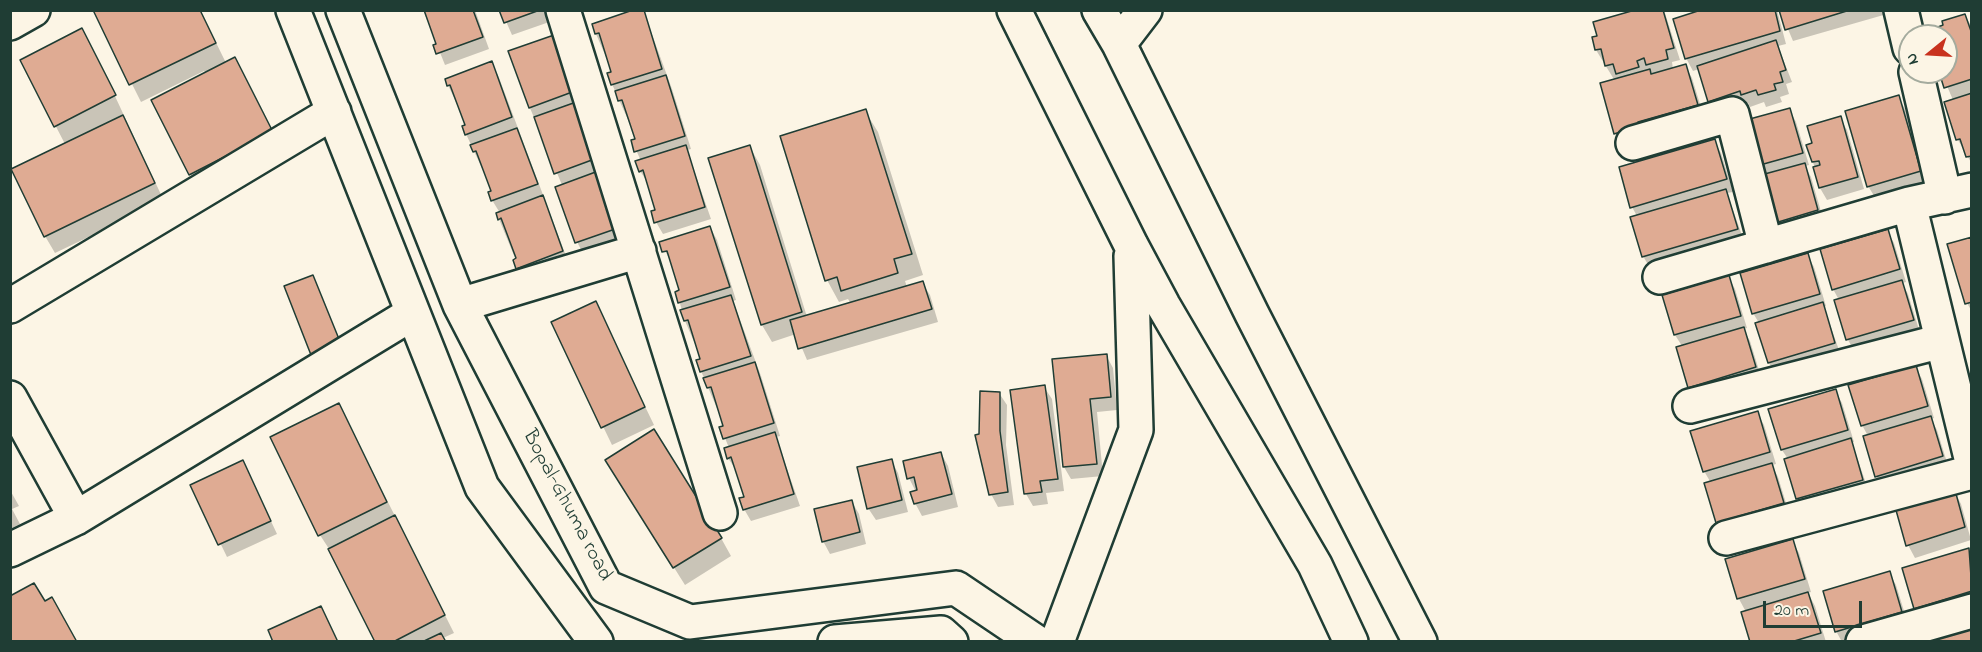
<!DOCTYPE html>
<html>
<head>
<meta charset="utf-8">
<style>
  body { margin:0 }
  #map { position:relative; width:1982px; height:652px; overflow:hidden; background:#fcf5e5; font-family:"Indie Flower",sans-serif }
  canvas { display:block }
  .frame { position:absolute; inset:0; border:12px solid #1f3d34; pointer-events:none }
  .north { position:absolute; left:1898px; top:24px; width:60px; height:60px; box-sizing:border-box; background:#fcf5e5; border:2px solid #a4ab9e; border-radius:50%; rotate:252deg; font-size:16px; font-weight:700; line-height:24px; text-align:center; color:#1f3d34 }
  .north::after { content:''; display:block; margin:auto; width:21px; height:27px; background:#c8321e; clip-path:polygon(50% 0,100% 100%,50% 72%,0 100%) }
  .scale { position:absolute; left:1763px; top:601px; width:99px; height:27px; box-sizing:border-box; border:3px solid #1f3d34; border-top:0; padding-left:8px; font-size:18px; line-height:21px; white-space:nowrap; color:#1f3d34; -webkit-text-stroke:4px #fcf5e5; paint-order:stroke }
</style>
</head>
<body>
<div id="map">
<canvas width="1982" height="652"></canvas>
<div class="frame"></div>
<div class="north">N</div>
<div class="scale">20 m</div>
</div>
<script>
const context = document.querySelector('canvas').getContext('2d');
context.lineJoin = 'round';
function fillPath(path, color) {
  context.fillStyle = color;
  context.fill(path, 'evenodd');
}
function trace(path, color, width, dash) {
  context.strokeStyle = color;
  context.lineWidth = width;
  context.lineCap = dash ? 'butt' : 'round';
  context.setLineDash(dash || []);
  context.stroke(path);
}
function label(font, color, halo, rows, align = 'center') {
  context.font = font + ' "Indie Flower",sans-serif';
  context.lineWidth = 4.5;
  context.setLineDash([]);
  context.textBaseline = 'middle';
  context.strokeStyle = halo;
  context.fillStyle = color;
  for (const [text, x, y, turn = 0] of rows) {
    context.save();
    context.translate(x, y);
    context.rotate((+turn || 0) * Math.PI / 180);
    context.textAlign = isNaN(turn) ? turn : align;
    if (halo) context.strokeText(text, 0, 0);
    context.fillText(text, 0, 0);
    context.restore();
  }
}
const shadow = new Path2D(`
  M95,10h105l26,53 56,87 -82,42 -47,-92 53,-27 -2,-2 -63,31z
  M423,10h52l14,39 -44,16z
  M501,10h51l3,10 -43,15z
  M643,10l29,79 19,60 -4,1 24,69 -48,15 -7,-12 1,-11 -9,-28 -8,-12 1,-10 -9,-20 5,-1 -25,-56 1,-11 -17,-39z
  M1641,10h23l16,50 -8,2 1,7 12,-3 7,12 12,39 -81,28 -7,-12 -1,-52 -19,-31 3,-13z
  M1707,10h70l9,34 -8,2 14,36 -6,2 3,10 -9,3 2,5 -16,5 -2,-5 -14,5 -2,-4 -32,11 -7,-13 -10,-32 -6,2 -7,-13z
  M1780,10h106l1,4 -94,27z
  M1965,16l7,11v137l-14,-24 -12,-37 7,-3 -12,-28h5v-36h-10z
  M553,37l74,202 -43,16 -7,-13 -15,-57 -32,-77z
  M92,47l72,154 -109,52 -10,-17 20,-92 -43,-83z
  M491,63l7,12 71,189 -45,16 -25,-61 -2,-5 3,-1 -8,-13 1,-8 -27,-58 1,-8 -19,-41z
  M1898,97l7,12 22,74 -51,16 -8,-13z
  M1789,109l7,13 13,43 -4,1 6,11 13,45 -40,12 -8,-12 -9,-47 -6,-10z
  M865,111l13,21 45,143 -18,6 2,6 15,-4 8,12 8,27 -131,38 -11,-26 -24,8 -10,-17 -52,-166 40,-12 10,18 47,152 44,-13 -3,-5 -9,3 -12,-22z
  M1840,118l7,12 17,59 -37,11 -7,-12 -7,-26 1,-18z
  M1714,141l7,12 12,39 -6,1 17,48 -94,27 -7,-12 -6,-40 -5,-9z
  M710,227l7,13 19,60 -3,1 28,75 19,60 -4,1 24,69 -49,15 -7,-12 2,-11 -10,-28 -8,-12 1,-10 -8,-20 4,-1 -24,-56 1,-11 -17,-39 -8,-28 4,-2 -9,-27 -11,-21z
  M1887,231l7,12 12,39 -4,1 6,11 12,39 -65,19 -7,-12 -12,-39 3,-1 -6,-11z
  M1972,238v74l-5,-9z
  M1807,255l7,12 12,39 -2,1 17,49 -65,19 -7,-12 -10,-40 -6,-10z
  M1728,276l7,13 12,39 -4,1 7,12 12,39 -66,19 -7,-12 -7,-41 -7,-11 -11,-39z
  M312,277l34,79 -26,11 -34,-80z
  M595,303l59,122 -42,20 -59,-122z
  M1106,355l7,13 4,42 -20,2 6,64 -32,3 -7,-12z
  M1915,367l7,12 12,39 -3,1 6,11 12,39 -66,20 -7,-13 -8,-40 -6,-11z
  M1044,387l8,12 12,92 -18,2 2,11 -15,2 -7,-12z
  M1835,391l7,12 12,39 -2,1 17,49 -65,19 -7,-12 -12,-39 3,-1 -6,-9z
  M999,393l8,12 -1,40 8,60 -16,2 -7,-13z
  M339,405l115,228 -11,5 2,4h-68l-46,-90 -11,-17z
  M1757,413l7,12 12,39 -4,1 6,12 12,39 -65,19 -7,-12 -12,-39 5,-1 -7,-12z
  M941,453l7,13 10,41 -36,9 -7,-13 1,-11 -7,-14z
  M891,460l7,13 10,39 -32,8 -8,-12z
  M249,474l28,60 -50,23 -35,-72z
  M617,477l104,61 10,18 -46,29z
  M10,490l9,16 -7,3 8,15 -8,4 4,10 -6,3z
  M1954,491l7,13 10,36 -56,18 -7,-13 -12,-41z
  M852,502l7,12 7,30 -36,10 -7,-13z
  M1792,541l7,12 12,39 -3,1 7,13 11,36h-74l-6,-30 -7,-13 -12,-39z
  M1969,550l3,4v52l-50,15 -7,-13z
  M1889,573l7,12 12,39 -66,18 -6,-11z`);
const building = new Path2D(`
  M93,10h107l16,33 -87,42z
  M424,10h49l10,27 -47,17 -3,-9 3,-1z
  M499,10h41l-36,13z
  M633,10h11l18,59 -51,16 -4,-12 4,-1 -12,-39 -4,1 -3,-10z
  M1635,10h28l11,38 -8,2 2,9 -22,6 -2,-7 -7,3 2,6 -23,7 -3,-10 -8,2 -4,-17 -6,1 -3,-13 5,-1 -4,-14z
  M1701,10h74l5,21 -95,28 -12,-40z
  M1779,10h71l-65,20z
  M1965,14l7,20v45l-28,9 -5,-16h7v-36h-11l-2,-7 10,-4 -1,-4z
  M82,28l34,67 -62,32 -34,-67z
  M554,35l21,56 -46,17 -21,-57z
  M1776,40l10,30 -6,2 3,10 -9,2 2,6 -18,5 -2,-5 -15,5 -1,-4 -32,11 -11,-36z
  M235,57l38,75 -84,43 -38,-75z
  M492,61l20,56 -47,18 -3,-9 3,-1 -15,-40 -3,1 -2,-7z
  M1686,64l12,41 -60,17v4l-24,8 -14,-51 50,-14 1,5z
  M666,75l19,61 -51,16 -3,-12 4,-1 -13,-39 -4,1 -3,-10z
  M1972,93v63l-6,1 -6,-18 -4,1 -12,-38z
  M1899,95l22,76 -54,16 -22,-76z
  M579,101l21,56 -46,17 -20,-57z
  M1790,108l13,45 -43,12 -14,-45z
  M866,109l46,145 -18,5 4,14 -57,18 -4,-14 -12,4 -45,-145z
  M123,115l32,68 -111,54 -33,-68z
  M1841,116l17,61 -39,11 -6,-21 7,-2 -1,-4 -7,1 -6,-17 6,-2 -5,-17z
  M517,128l21,56 -47,17 -3,-9 3,-1 -15,-40 -3,1 -3,-7z
  M1715,139l12,40 -97,29 -11,-41z
  M686,145l19,62 -51,16 -3,-12 4,-1 -12,-40 -4,2 -4,-11z
  M750,145l52,167 -41,13 -53,-167z
  M1805,163l13,47 -43,13 -14,-48z
  M601,170l20,57 -46,16 -20,-56z
  M1726,189l12,40 -96,28 -12,-40z
  M543,195l20,56 -47,18 -3,-9 3,-2 -15,-40 -3,2 -2,-7z
  M710,226l20,61 -52,16 -3,-11 4,-2 -12,-39 -5,1 -3,-10z
  M1888,229l12,40 -68,21 -12,-41z
  M1972,237v65l-7,2 -18,-60z
  M1808,253l12,41 -68,20 -12,-41z
  M313,275l28,69 -30,11 -27,-69z
  M1729,275l12,41 -67,19 -12,-40z
  M1902,280l12,40 -68,20 -12,-40z
  M923,281l9,28 -134,40 -8,-29z
  M731,295l20,61 -51,16 -4,-12 4,-1 -12,-39 -4,1 -4,-11z
  M596,301l49,106 -44,21 -50,-106z
  M1823,302l12,41 -67,20 -13,-40z
  M1744,327l12,40 -68,21 -12,-41z
  M1107,354l4,43 -21,2 7,65 -34,3 -11,-108z
  M755,362l19,61 -51,16 -4,-12 4,-1 -12,-39 -4,1 -4,-10z
  M1916,365l12,41 -67,20 -13,-41z
  M1045,385l13,94 -18,2 2,11 -18,2 -14,-104z
  M1836,389l12,41 -67,20 -13,-41z
  M980,391l20,1v39l8,61 -19,3 -14,-60 4,-1z
  M339,403l48,99 -69,34 -48,-99z
  M1758,411l12,41 -67,20 -13,-41z
  M1931,416l12,40 -68,21 -12,-41z
  M654,429l68,109 -49,30 -68,-108z
  M775,432l19,62 -51,16 -4,-12 5,-1 -13,-40 -4,2 -3,-11z
  M1851,438l12,42 -67,19 -12,-40z
  M941,452l11,42 -38,10 -4,-12 7,-2 -3,-13 -7,2 -4,-18z
  M892,459l10,41 -35,9 -10,-42z
  M243,460l28,61 -53,24 -28,-60z
  M1772,463l12,40 -68,20 -12,-40z
  M1955,490l10,37 -59,19 -12,-43z
  M852,500l8,32 -38,10 -8,-33z
  M395,515l50,100 -52,27h-18l-47,-93z
  M1793,539l12,40 -68,20 -12,-40z
  M1969,548l3,43 -58,18 -12,-41z
  M1890,571l12,41 -67,20 -12,-41z
  M34,583l11,18 7,-4 25,45h-67v-46z
  M1808,592l13,41 -30,9h-41l-9,-30z
  M321,606l17,36h-65l-5,-12z
  M1972,628v14h-46z
  M441,633l5,9h-24z`);
const minor = new Path2D(`
  M293,10l189,477 114,155
  M343,10l117,295 146,282 84,35 266,-34 80,54
  M563,10l157,503
  M1014,10l117,235 32,60 152,260 36,77
  M1099,10l20,34 133,270 168,328
  M1901,10l9,38
  M10,23l23,-13
  M1119,44l26,-34
  M1916,72l29,125
  M1633,143l99,-29 34,132
  M1909,204l63,258
  M1660,277l249,-73 63,-14
  M460,305l179,-54
  M10,306l324,-194
  M10,398l66,120
  M1690,406l252,-65
  M1726,538l246,-66
  M10,550l66,-32 337,-205
  M835,642l106,-9 10,9
  M1057,642l79,-212 -5,-174
  M1863,642l109,-31`);
const streetNames = [
  ["Bopal-Ghuma road",566,506,62]
];
fillPath(shadow, '#0003');
fillPath(building, '#dfab93');
trace(building, '#1f3d34', 1.5);
trace(minor, '#1f3d34', 38);
trace(minor, '#fcf5e5', 33);
label('21px', '#1f3d34', '#fcf5e5', streetNames);
</script>
</body>
</html>
